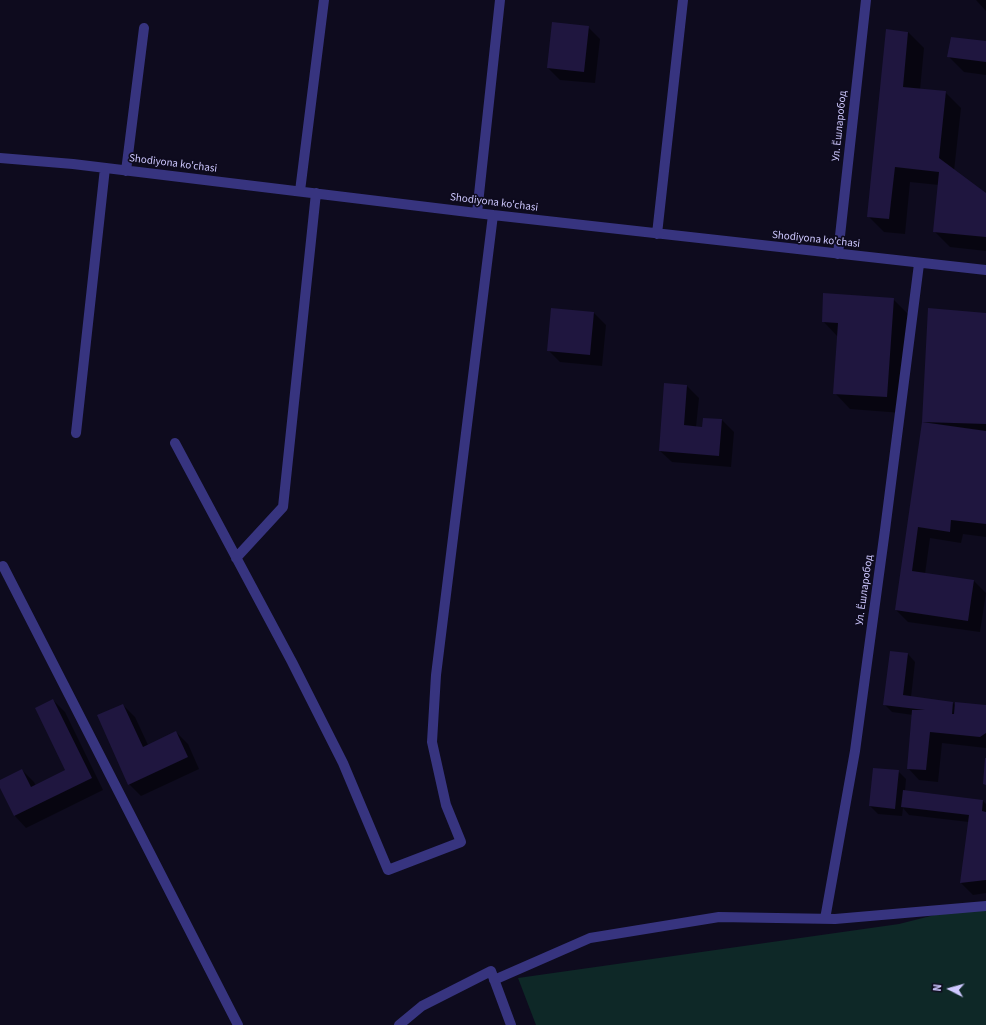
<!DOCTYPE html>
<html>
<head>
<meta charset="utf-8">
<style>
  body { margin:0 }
  #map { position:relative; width:986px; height:1025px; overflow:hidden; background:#0e0b1e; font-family:"Source Sans 3",sans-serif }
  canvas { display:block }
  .north { position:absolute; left:930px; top:969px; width:40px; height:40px; -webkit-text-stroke:3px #0e0b1e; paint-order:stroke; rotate:276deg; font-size:11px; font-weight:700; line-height:16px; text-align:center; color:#cec8ff }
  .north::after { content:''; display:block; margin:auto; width:14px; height:18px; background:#cec8ff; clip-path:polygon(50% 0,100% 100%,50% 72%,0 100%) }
</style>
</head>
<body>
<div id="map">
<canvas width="986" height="1025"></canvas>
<div class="north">N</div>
</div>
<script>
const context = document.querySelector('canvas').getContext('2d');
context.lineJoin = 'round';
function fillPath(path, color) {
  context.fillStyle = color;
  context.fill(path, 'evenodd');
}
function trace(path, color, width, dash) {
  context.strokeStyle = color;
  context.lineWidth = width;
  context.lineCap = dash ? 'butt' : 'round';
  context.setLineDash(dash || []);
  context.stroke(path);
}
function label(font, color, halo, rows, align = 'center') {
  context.font = font + ' "Source Sans 3",sans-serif';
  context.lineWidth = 3.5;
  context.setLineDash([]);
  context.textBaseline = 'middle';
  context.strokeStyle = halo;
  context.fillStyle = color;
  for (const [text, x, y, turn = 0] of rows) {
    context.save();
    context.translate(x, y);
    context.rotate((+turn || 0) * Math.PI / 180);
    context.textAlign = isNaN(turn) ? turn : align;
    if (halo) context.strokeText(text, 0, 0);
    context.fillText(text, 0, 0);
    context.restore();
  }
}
const green = new Path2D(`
  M986,902v123h-450l-18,-47 381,-54z`);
const shadow = new Path2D(`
  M976,0h10v11z
  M588,27l12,12 -5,44 -35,-3 -12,-12z
  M887,30l21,2 16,16 -4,42 25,2 16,16 -7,63 32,23v57l-36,-4 -16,-16 5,-46 -29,-3 -5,52 -21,-2 -16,-16z
  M986,42v33l-22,-3 -16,-16z
  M893,299l16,16 -7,98 -52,-4 -15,-16 3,-56 -15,-16z
  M552,309l42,4 12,12 -4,41 -42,-4 -12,-12z
  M929,310l57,4v223l-23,-3 -2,9 -31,-5 -5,36 49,7 12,12 -6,39 -72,-10 -12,-12 27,-188z
  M687,386l12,12 -3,29 7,1 19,-8 12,12 -3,35 -59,-5 -12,-11z
  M908,654l7,8 -4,35 42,6 3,3h30v42l-44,-5 -4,39 -19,-2 -11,-12 5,-53 -21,-3 -8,-8z
  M53,700l12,12 38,78 -77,38 -11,-12 -15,-30v-5l22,-11 12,12 2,4 30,-16z
  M123,705l12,12 13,28 28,-13 12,12 11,25 -58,27 -12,-12z
  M898,771l8,8 -1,12 78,10 3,3v89l-13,2 -12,-12 8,-61 -60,-7 -6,-7 -1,8 -24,-2 -8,-8z`);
const building = new Path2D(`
  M552,22l37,4 -5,46 -37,-4z
  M886,29l22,3 -5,55 43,4 -7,67 47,35v44l-53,-5 6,-60 -44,-5 -6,52 -22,-2z
  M951,37l35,4v21l-39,-5z
  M823,293l71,5 -7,99 -54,-3 5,-71 -16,-1z
  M551,308l43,4 -4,43 -43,-4z
  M928,308l58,5v111l-64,-2z
  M664,383l23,2 -3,40 18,2 1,-9 19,1 -3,37 -60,-5z
  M922,422l64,9v93l-35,-4 -1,12 -32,-5 -6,44 62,9 -6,41 -73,-11z
  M890,651l18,2 -5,42 50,7 -1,12h2l1,-12 31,3v28l-6,4 -50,-5 -4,38 -19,-1 5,-59h13l-42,-5z
  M53,699l39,79 -78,38 -14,-28v-8l22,-11 9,18 34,-17 -30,-62z
  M123,704l20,43 33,-16 12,26 -60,28 -31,-70z
  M985,758h1v27l-3,-1z
  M873,768l26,2 -4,39 -26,-3z
  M903,790l80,10 -1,11 4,1v68l-26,3 9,-68 -68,-8z`);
const minor = new Path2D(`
  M0,158l73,6 420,51 493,55
  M126,171l18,-143
  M300,191l24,-191
  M477,213l23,-213
  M657,234l26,-234
  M838,254l28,-254
  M76,433l29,-265
  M175,443l117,219 51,101 45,107 73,-28 -15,-37 -14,-63 4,-67 57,-460
  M236,558l47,-51 33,-314
  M3,566l235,459
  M825,919l30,-168 30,-221 34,-266
  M494,980l96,-42 129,-21 116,2 151,-13
  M399,1025l23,-19 69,-35 20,54`);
const streetNames = [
  ["Ул. Ёшларобод",840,126,-84],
  ["Shodiyona ko'chasi",173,164,7],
  ["Shodiyona ko'chasi",494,203,7],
  ["Shodiyona ko'chasi",816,240,6],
  ["Ул. Ёшларобод",865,590,-82]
];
fillPath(green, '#0e2827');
fillPath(shadow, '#0007');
fillPath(building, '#1f163f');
trace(minor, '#37347f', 10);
label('11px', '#cec8ff', '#0e0b1e', streetNames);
</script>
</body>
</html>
